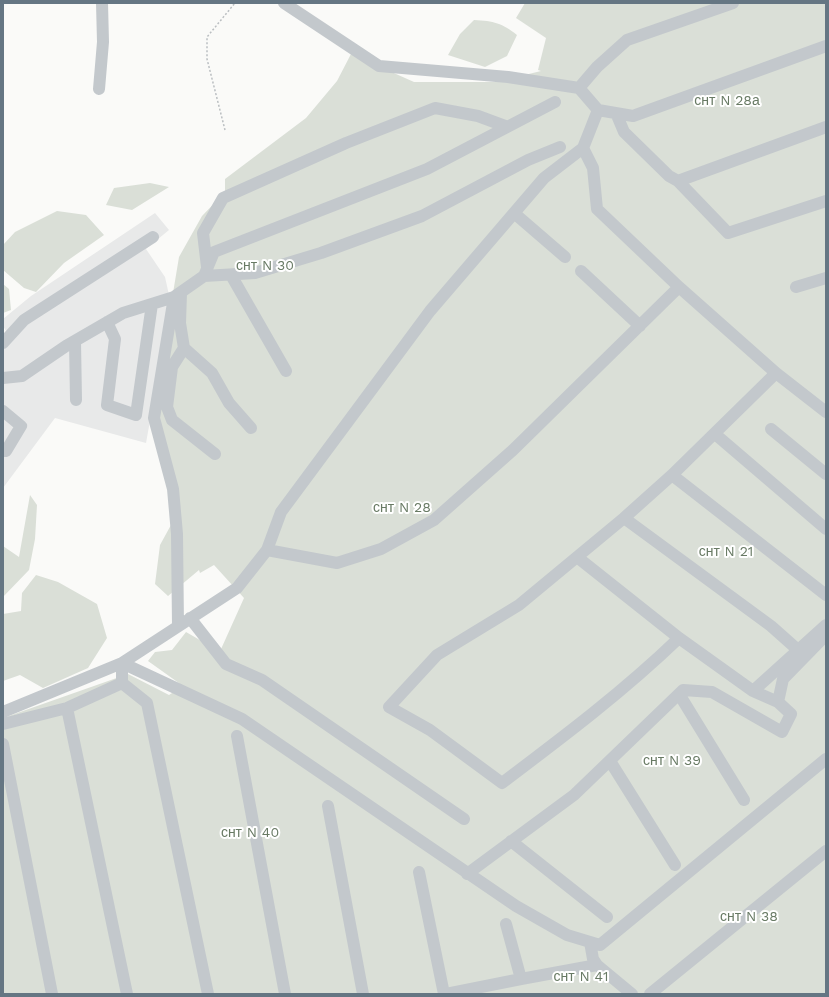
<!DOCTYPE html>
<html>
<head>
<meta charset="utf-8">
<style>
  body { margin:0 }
  #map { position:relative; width:829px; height:997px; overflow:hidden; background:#fafaf8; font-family:"Work Sans",sans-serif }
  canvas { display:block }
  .frame { position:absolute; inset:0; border:4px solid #657683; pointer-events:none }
</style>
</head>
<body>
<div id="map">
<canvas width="829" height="997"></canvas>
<div class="frame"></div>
</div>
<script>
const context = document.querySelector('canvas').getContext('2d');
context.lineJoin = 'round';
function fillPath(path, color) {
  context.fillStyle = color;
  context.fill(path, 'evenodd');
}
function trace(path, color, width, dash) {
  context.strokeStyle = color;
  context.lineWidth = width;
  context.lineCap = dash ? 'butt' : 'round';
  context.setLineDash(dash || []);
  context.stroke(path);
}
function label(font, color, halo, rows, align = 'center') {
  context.font = font + ' "Work Sans",sans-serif';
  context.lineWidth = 4;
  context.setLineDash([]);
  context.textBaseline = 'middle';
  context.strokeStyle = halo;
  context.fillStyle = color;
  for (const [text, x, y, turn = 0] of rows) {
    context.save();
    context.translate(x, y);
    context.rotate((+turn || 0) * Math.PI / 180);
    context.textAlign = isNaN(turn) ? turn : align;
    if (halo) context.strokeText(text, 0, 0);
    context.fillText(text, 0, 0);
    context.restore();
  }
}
const built = new Path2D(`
  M155,213l14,17 -23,19 19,28 6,27 -25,139 -91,-25 -52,70v-153l3,-4 -3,-5v-7l28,-23z`);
const green = new Path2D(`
  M525,3h301v991h-823v-276l125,-44 41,21 14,-9 -35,-25 7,-9 17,-2 14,-18 19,11 12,15 27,-60 -30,-33 -14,8 -1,-3 -31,26 -13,-12 5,-39 17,-31 -25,-95 27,-162 23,-41 23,-24v-13l81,-61 31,-37 14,-27 63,28h82l45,-11 -3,-1 8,-32 -30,-20z
  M474,20c20,1 28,3 43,15l-10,21 -22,11 -37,-12 12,-21z
  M150,183l19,4 -37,23 -26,-5 8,-17z
  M57,211l29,4 18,20 -40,28 -28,29 -12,-4 -21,-18v-25l12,-13z
  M3,284l6,5 2,21 -8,3z
  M30,495l7,10 -2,34 -6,31 -26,27v-51l16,11z
  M36,575l22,7 39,22 10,34 -19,30 -45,20 -23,-13 -17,6v-67l18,-3 1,-18z`);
const path = new Path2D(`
  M225,130l-18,-71v-22l28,-34`);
const minor = new Path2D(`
  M284,3l95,63 129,11 71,11 19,22 35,6 193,-70
  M579,88l18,-21 30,-27 106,-37
  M99,89l4,-47 -1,-39
  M616,113l8,19 45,44 9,5 50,52 98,-32
  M678,181l148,-54
  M514,213l51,44
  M207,267l-4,-34 20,-35 123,-55 89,-35 43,8 27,10
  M581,271l59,55
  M231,275l55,96
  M204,276l10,-24 213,-83 128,-67
  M796,287l30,-9
  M181,293l-1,30 4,25 28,25 17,30 22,25
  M174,297l-20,121 19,71 4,45 1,92
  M107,322l8,17 -8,66 29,10 16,-111
  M75,341l1,59
  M3,343l21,-23 129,-83
  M184,348l-12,19 -5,40 5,13 43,34
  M776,373l50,39
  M3,378l19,-2 44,-30 57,-33 51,-16 30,-21 51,-3 66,-20 101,-37 106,-56 32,-13
  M3,411l18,15 -15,25 -3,-2
  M771,429l55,45
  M715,434l111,95
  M672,475l154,120
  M624,518l147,108 27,24
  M267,550l70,13 44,-14 53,-29 79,-70 166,-163 -82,-78 -4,-41 -10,-20
  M577,557l102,81 74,53 25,11
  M190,618l36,46 36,16 202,139
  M679,638c-55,53 -116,99 -177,145l-72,-53 -41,-23 48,-52 82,-50 105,-87 48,-43 104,-102 -97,-86
  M122,663l120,56 274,187 51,29 33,10 226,-186
  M122,683l25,20 61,291
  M753,691l73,-66
  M679,694l65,106
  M67,708l60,286
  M3,712l119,-49 115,-75 30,-38 14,-38 149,-201 114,-133 39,-30 15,-38
  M3,724l64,-16 55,-25v-20
  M237,736l48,258
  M3,744l49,250
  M610,761l65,104
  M328,806l35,188
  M511,841l96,76
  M419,872l25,122
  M467,874l107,-79 109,-105 29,2 70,40 9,-18 -13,-12 5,-23 43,-44
  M590,942l3,17 4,6 35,29
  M521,979l76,-14
  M446,994l75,-15 -15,-55
  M650,994l176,-143`);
const parkNames = [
  ["снт N 28а",727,101],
  ["снт N 30",265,266],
  ["снт N 28",402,508],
  ["снт N 21",726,552],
  ["снт N 39",672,761],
  ["снт N 40",250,833],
  ["снт N 38",749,917],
  ["снт N 41",581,977]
];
fillPath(built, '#e8e9e9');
fillPath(green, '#dadfd7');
trace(path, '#bbbfc2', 1.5, [2, 2]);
trace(minor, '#c3c8cc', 12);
label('14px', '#687a64', '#fff', parkNames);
</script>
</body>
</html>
